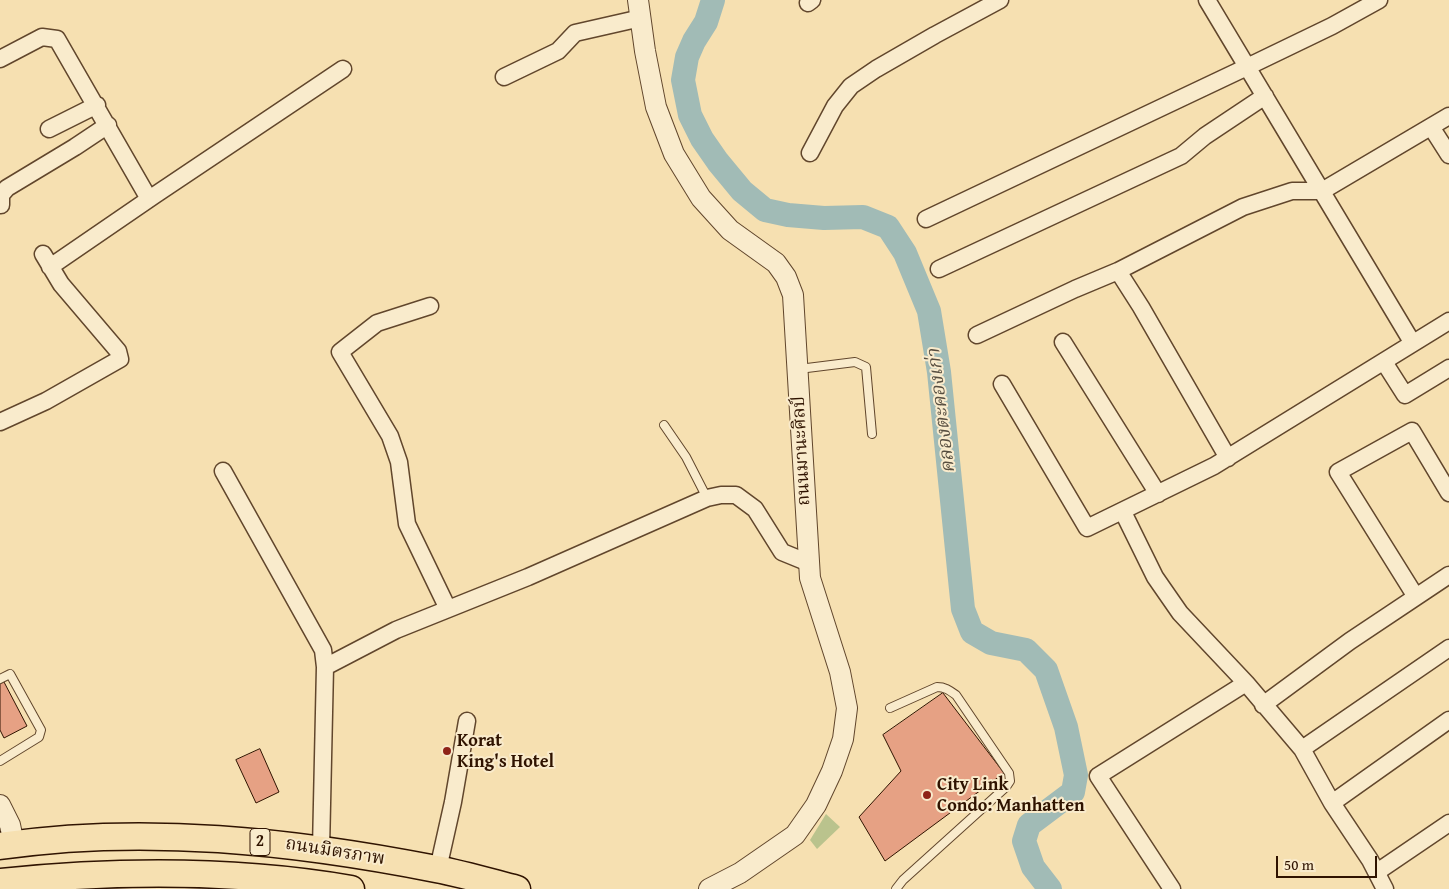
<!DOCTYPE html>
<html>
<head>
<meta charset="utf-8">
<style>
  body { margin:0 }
  #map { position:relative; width:1449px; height:889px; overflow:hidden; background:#f6e0b1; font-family:"Gentium Book Plus",serif }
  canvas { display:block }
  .scale { position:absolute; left:1276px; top:856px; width:101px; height:22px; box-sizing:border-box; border:2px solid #2f1300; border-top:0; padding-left:6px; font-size:15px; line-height:18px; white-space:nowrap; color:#2f1300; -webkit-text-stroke:4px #f9ebcc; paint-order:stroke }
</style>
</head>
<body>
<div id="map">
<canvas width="1449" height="889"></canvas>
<div class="scale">50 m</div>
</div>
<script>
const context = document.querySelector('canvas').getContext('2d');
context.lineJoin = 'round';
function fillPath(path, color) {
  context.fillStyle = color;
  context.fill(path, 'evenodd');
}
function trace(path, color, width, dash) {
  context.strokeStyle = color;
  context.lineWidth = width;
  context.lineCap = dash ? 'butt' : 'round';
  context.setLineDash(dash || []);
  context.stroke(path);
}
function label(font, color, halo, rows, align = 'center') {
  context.font = font + ' "Gentium Book Plus","Noto Serif Thai",serif';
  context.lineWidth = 4;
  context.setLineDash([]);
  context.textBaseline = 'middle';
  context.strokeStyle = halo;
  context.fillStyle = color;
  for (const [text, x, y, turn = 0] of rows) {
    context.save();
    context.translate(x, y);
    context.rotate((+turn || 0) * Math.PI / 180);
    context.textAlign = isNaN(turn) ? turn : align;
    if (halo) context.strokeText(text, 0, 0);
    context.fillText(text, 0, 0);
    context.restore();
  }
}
const green = new Path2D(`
  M826,814l14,13 -23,22 -7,-9z`);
const river = new Path2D(`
  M713,0l-7,22 -12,19 -7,16 -4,23 7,35 12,24 16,23 24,29 23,19 23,5 36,3 39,-1 25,10 17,26 24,58 10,61 24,237 9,23 19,11 35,7 20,20 20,57 10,48 -3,17 -44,33 -5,16 9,26 17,22`);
const building = new Path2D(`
  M4,682l23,44 -23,12 -4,-8v-46z
  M943,693l61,80 -119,88 -26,-44 42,-46 -18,-36z
  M260,749l19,43 -23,11 -20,-43z`);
const service = new Path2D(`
  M799,369l56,-7 11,5 6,67
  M664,425l22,32 21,41
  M0,679l10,-5 31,56 -2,7 -39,24
  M890,708l47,-21c8,0 12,3 19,8l53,78 1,8 -4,6 -103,93 -7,9`);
const minor = new Path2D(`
  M1207,0l205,342
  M808,3l4,-3
  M0,59l42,-22 15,2 92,160
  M504,77l54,-26 17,-18 66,-15
  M49,129l48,-24
  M1435,133l14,22
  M810,153l25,-47 16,-20 25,-17 59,-34 65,-35
  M1,205v-10l6,-7 68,-41 33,-22
  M926,219l321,-152 85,-41 47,-26
  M50,267l105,-72 188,-126
  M939,269l242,-113 24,-20 60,-40
  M1118,271l23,36 87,151
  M430,306l-53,17 -37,29 50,84 9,26 8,62 41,85
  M977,335l98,-46 43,-18 125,-64 49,-16h30l127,-75
  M1063,342l95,152
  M1384,362l21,33 44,-27
  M1002,384l85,144 127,-62 235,-145
  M0,422l46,-21 74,-42 -2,-8 -57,-67 -18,-30
  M223,471l100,179 2,17
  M1123,512l32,65 25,36 66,70 56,66 30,54 38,57 15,29
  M1416,597l-78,-125 74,-41 37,62
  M1263,705l87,-64 99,-66
  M1302,749l147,-101
  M1332,803l117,-83
  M321,849l4,-182 71,-37 132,-53 179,-79 14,-3h15l19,14 27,43 27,11
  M438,869l15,-67 14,-81
  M1377,872l72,-49
  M1172,889l-74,-113 148,-93`);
const tertiary = new Path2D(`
  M638,0l7,51 11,56 18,47 27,44 29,32 46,33 10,14 7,18 17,283 30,94 7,36 -4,31 -11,32 -16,34 -21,30 -55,38 -31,16
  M0,805l10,20 4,19`);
const trunk = new Path2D(`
  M0,846c145,-21 293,-5 436,23 27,5 54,13 81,20
  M0,882c117,-12 235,-13 351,7`);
const markers = [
  [447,751,5,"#8f2418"],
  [927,795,5,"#8f2418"]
];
const shields = [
  [260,842,20]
];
const shieldNames = [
  ["2",260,842]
];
const streetNames = [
  ["ถนนมานะศิลป์",802,451,-93],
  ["ถนนมิตรภาพ",335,852,9]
];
const poiNames = [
  ["Korat",457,741],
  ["King's Hotel",457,762],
  ["City Link",937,785],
  ["Condo: Manhatten",937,806]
];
const waterNames = [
  ["คลองตะคองเก่า",942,411,-97]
];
fillPath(green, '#bac38d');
trace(river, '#a1bbb6', 24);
fillPath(building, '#e6a184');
trace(building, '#2f1300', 1);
trace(service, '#61462c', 10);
trace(minor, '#61462c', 19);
trace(tertiary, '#61462c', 22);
trace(trunk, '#2f1300', 29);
trace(service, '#f9ebcc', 8);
trace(minor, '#f9ebcc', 16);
trace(tertiary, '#f9ebcc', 20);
trace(trunk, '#f6e0b1', 26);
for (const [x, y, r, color] of markers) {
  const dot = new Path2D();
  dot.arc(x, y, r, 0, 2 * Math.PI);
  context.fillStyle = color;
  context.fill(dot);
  trace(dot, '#f9ebcc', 2);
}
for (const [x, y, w] of shields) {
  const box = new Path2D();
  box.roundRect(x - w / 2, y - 13.5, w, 27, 4);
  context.fillStyle = '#f9ebcc';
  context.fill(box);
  trace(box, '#2f1300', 1);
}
label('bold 16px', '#2f1300', null, shieldNames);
label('18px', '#2f1300', '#f9ebcc', streetNames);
label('bold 18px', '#2f1300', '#f9ebcc', poiNames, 'left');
label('italic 19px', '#574e40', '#f9ebcc', waterNames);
</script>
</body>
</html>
